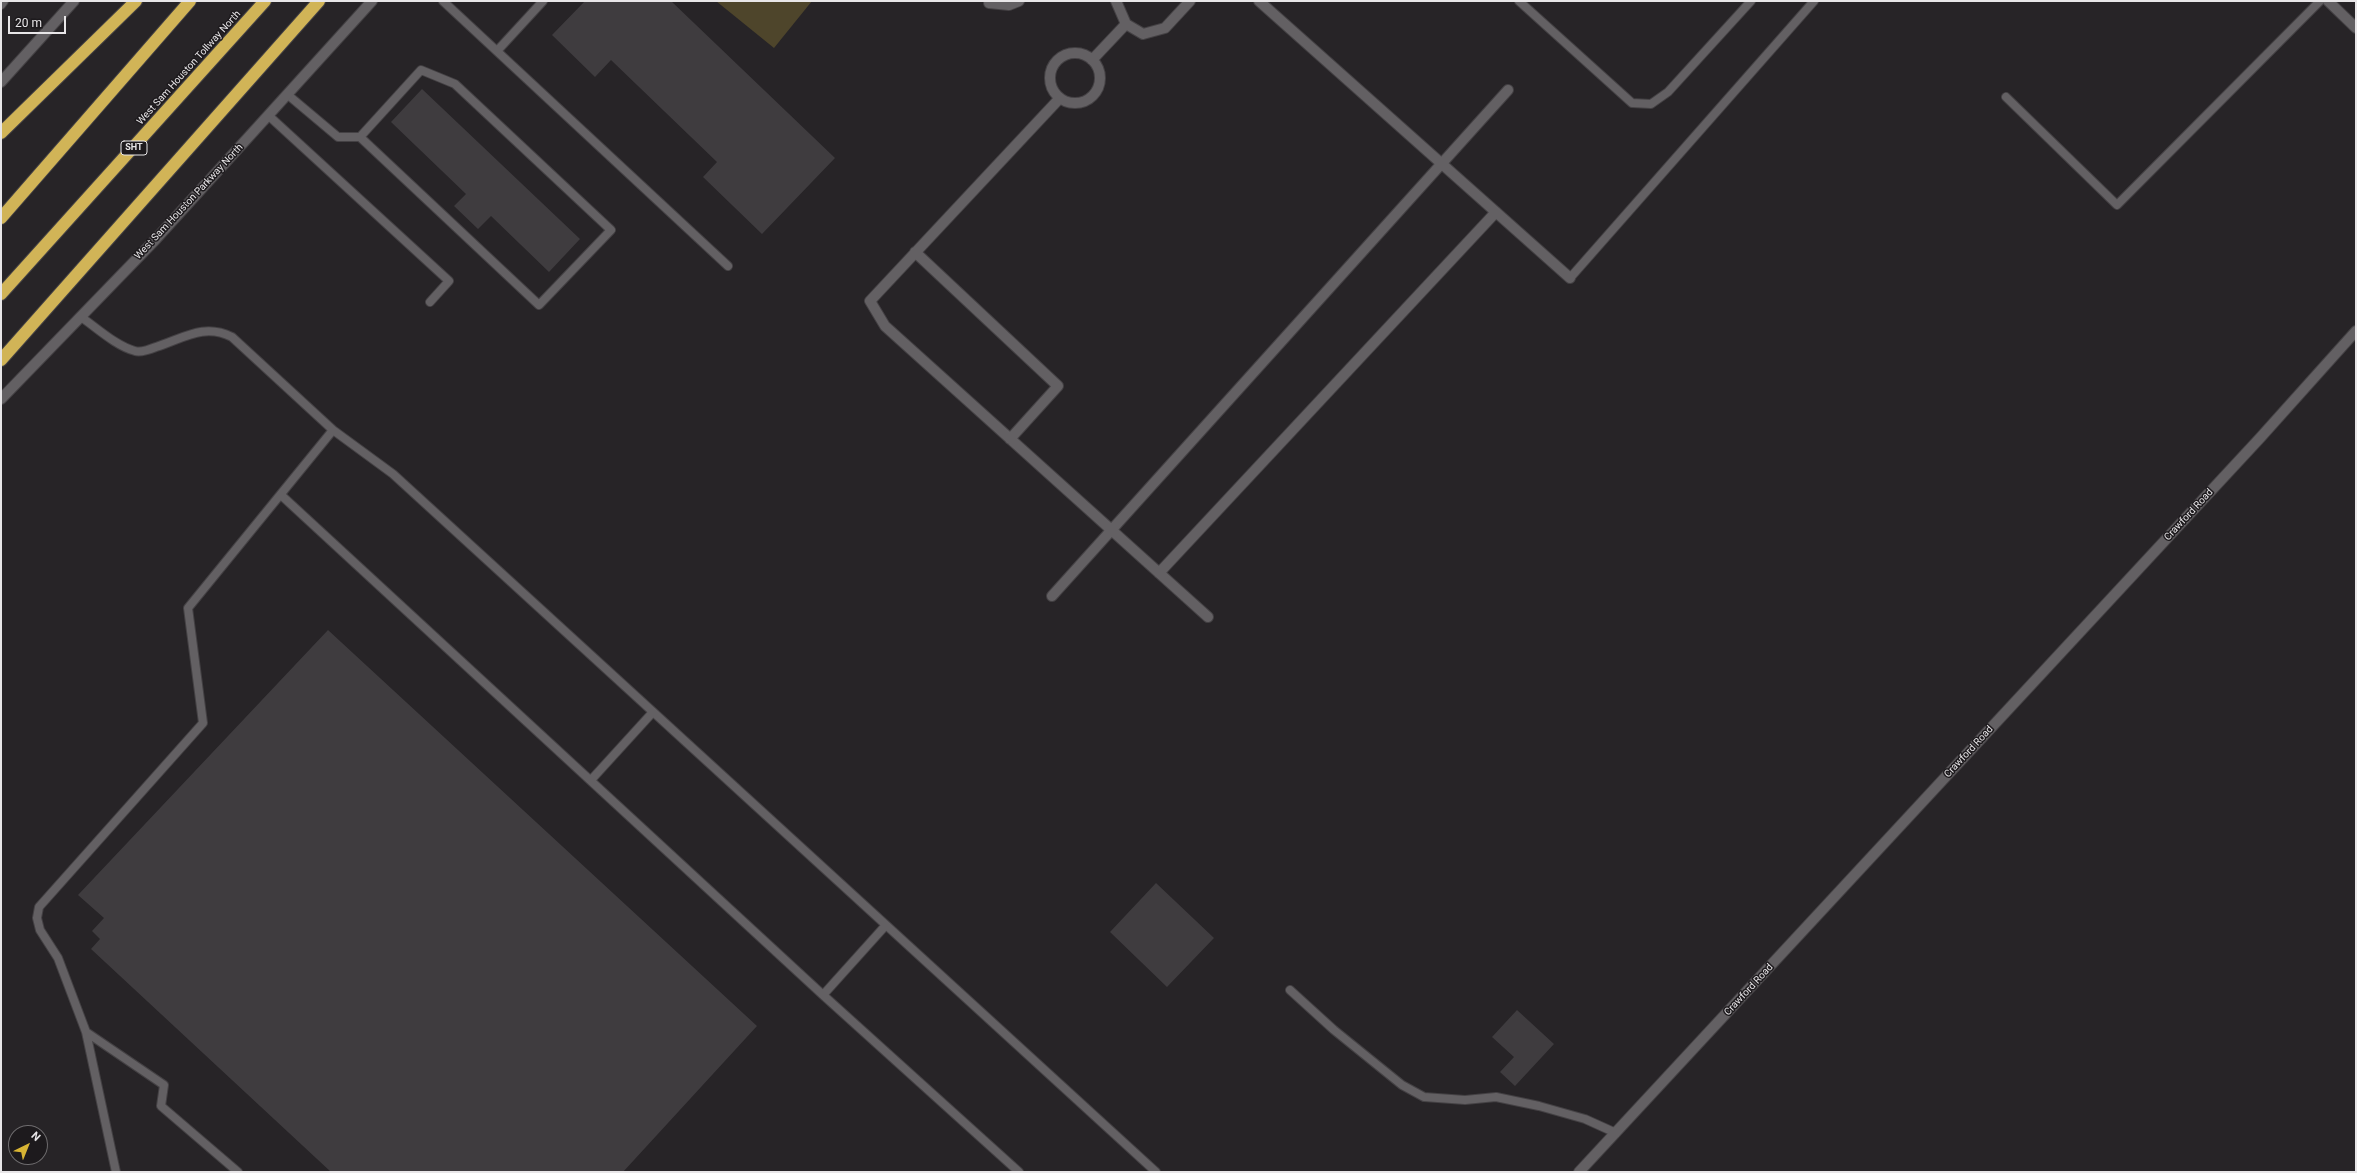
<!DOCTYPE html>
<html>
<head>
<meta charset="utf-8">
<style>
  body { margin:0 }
  #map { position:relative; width:2357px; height:1173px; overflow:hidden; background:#272427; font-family:Roboto,sans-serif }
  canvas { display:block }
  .frame { position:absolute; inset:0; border:2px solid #e8e6e8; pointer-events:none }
  .north { position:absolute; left:8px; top:1125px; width:40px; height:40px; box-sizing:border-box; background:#1d1a1d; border:1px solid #6e6c6e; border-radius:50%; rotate:43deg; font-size:11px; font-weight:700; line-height:16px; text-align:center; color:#e8e6e8 }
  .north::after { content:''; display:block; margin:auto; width:14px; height:18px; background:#d8b434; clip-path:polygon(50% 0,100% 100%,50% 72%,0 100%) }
  .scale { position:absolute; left:8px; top:16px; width:58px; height:18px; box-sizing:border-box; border:2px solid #e8e6e8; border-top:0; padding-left:5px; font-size:12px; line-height:14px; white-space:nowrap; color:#e8e6e8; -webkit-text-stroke:3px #1d1a1d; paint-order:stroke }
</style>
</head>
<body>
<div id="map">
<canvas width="2357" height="1173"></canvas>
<div class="frame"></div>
<div class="north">N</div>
<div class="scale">20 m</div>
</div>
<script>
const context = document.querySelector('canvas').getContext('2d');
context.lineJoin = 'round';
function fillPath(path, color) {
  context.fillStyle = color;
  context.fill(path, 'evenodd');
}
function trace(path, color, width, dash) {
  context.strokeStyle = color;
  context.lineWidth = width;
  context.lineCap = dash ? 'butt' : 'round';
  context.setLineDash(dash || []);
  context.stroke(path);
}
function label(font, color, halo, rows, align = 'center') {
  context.font = font + ' Roboto,sans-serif';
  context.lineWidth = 3;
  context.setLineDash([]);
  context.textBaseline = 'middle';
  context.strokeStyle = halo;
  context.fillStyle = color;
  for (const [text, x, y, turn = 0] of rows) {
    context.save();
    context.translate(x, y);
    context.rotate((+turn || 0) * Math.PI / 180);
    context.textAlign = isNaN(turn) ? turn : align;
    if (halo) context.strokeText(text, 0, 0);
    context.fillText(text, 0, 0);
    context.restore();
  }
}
const green = new Path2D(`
  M716,1h96l-38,47z`);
const building = new Path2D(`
  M585,1h86l164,157 -73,76 -59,-57 14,-15 -106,-102 -16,17 -43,-42z
  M422,89l158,150 -31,33 -58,-56 -13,13 -24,-23 12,-12 -75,-72z
  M328,630l429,396 -134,146h-292l-240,-223 9,-10 -8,-8 12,-13 -26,-23z
  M1156,883l58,55 -47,49 -57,-55z
  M1517,1010l37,34 -39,42 -15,-14 14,-15 -22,-20z`);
const service = new Path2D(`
  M443,1l285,265
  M1519,1l113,102 19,1 17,-12 83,-91
  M1,5l3,-4
  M497,51l46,-50
  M288,95l50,42h22l179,168 72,-75 -156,-146 -34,-14 -61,67
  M2006,97l111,108 203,-204
  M269,116l180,165 -19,21
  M1570,278l244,-277
  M81,317c16,11 35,29 54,34 6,2 16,-2 21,-4 28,-9 48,-24 76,-10l101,93 -145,178 15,115 -164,184 -2,11 3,12 18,28 28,74 30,140
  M333,430l60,44 763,698
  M281,495l542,500 196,177
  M591,780l62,-68
  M1290,990l44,40 68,55 22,12 41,3 31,-3 43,9 46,13 31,14
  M823,995l63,-70
  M86,1032l78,53 -3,21 77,66`);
const minor = new Path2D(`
  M1259,1l311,277
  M989,3l20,2 10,-4
  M1126,24l17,10 22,-6 25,-27
  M1050 78a25 25 0 1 1 50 0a25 25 0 1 1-50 0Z
  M1092,60l34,-36 -10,-23
  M1060,98l-190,203 15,25 323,291
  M915,252l143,134 -48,53
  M1159,573l337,-361
  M1052,596l456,-506`);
const tertiary = new Path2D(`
  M1579,1172l681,-734 96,-107`);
const secondary = new Path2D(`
  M2328,1l28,27
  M1,82l73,-81
  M1,399l155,-160 216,-238`);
const motorway = new Path2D(`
  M1,133l135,-132
  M1,218l189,-217
  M1,294l264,-293
  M1,360l318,-359`);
const shields = [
  [134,148,26]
];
const shieldNames = [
  ["SHT",134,148]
];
const streetNames = [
  ["West Sam Houston Tollway North",189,68,-48],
  ["West Sam Houston Parkway North",189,202,-47],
  ["Crawford Road",2189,515,-47],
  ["Crawford Road",1969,752,-47],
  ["Crawford Road",1749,990,-47]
];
fillPath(green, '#4e452b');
fillPath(building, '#3f3c3f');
trace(service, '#444144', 10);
trace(minor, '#444144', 12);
trace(tertiary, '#444144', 12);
trace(secondary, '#444144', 12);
trace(motorway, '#444144', 14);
trace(service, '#636063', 8);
trace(minor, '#636063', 10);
trace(tertiary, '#636063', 10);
trace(secondary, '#636063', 10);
trace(motorway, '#d1b457', 12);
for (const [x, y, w] of shields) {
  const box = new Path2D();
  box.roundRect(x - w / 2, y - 7, w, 14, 3);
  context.fillStyle = '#1d1a1d';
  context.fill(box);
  trace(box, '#e8e6e8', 1);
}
label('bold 9px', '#e8e6e8', null, shieldNames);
label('10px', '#e8e6e8', '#1d1a1d', streetNames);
</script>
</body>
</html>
